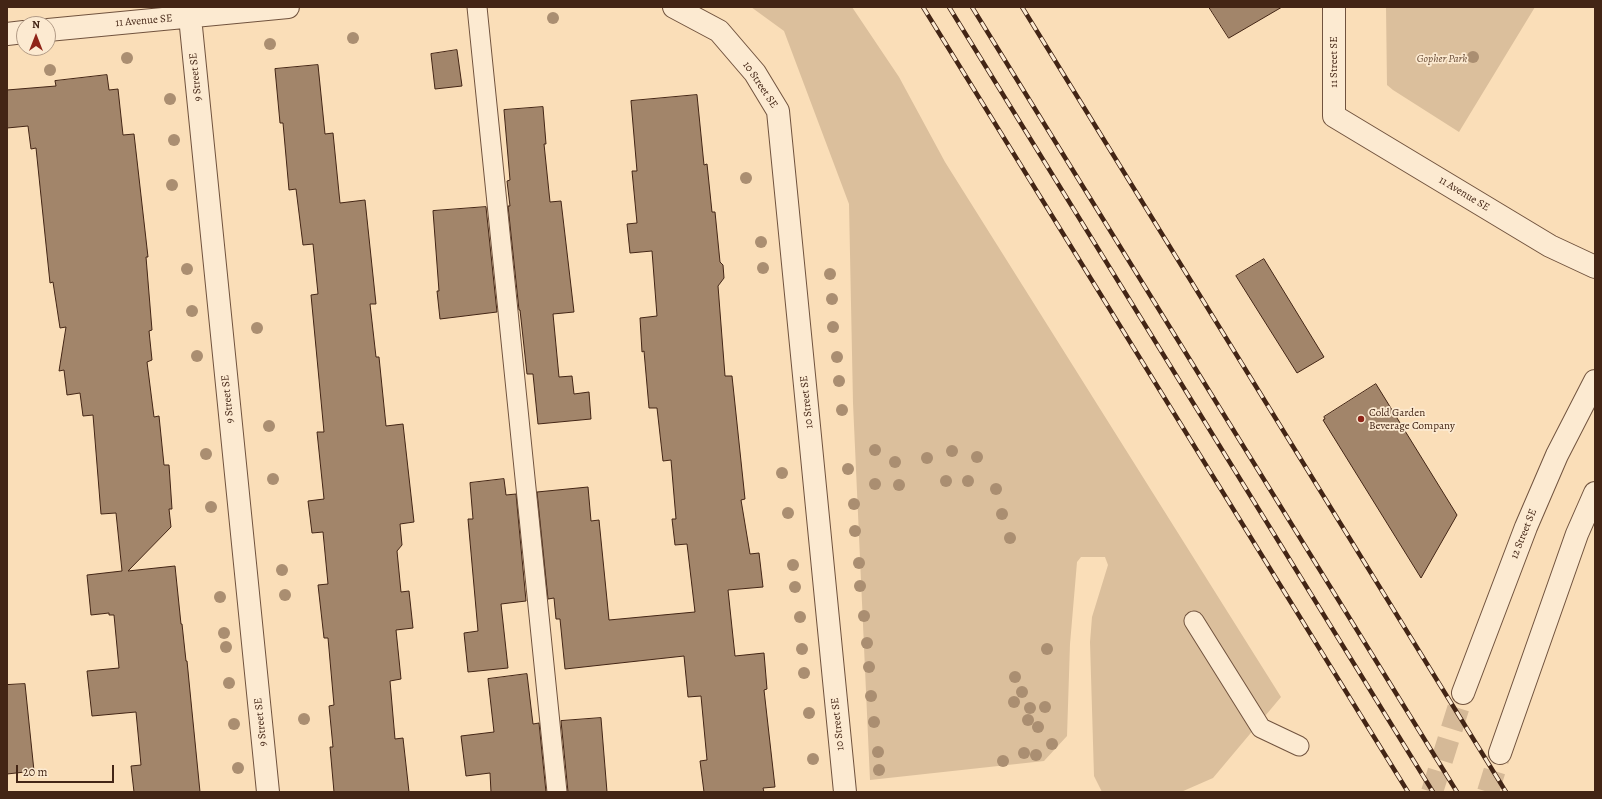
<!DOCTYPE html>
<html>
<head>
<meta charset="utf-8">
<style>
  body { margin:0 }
  #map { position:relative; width:1602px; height:799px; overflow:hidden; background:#fadeb8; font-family:Alegreya,serif }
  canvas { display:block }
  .frame { position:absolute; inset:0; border:8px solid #432515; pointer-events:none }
  .north { position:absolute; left:16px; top:16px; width:40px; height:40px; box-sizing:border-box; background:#fcead1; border:1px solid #b29b86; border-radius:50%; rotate:0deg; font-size:11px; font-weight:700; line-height:16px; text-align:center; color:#432515 }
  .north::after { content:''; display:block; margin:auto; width:14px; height:18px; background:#8f2418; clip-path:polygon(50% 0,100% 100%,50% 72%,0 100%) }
  .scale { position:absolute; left:16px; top:765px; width:98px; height:18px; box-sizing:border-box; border:2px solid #432515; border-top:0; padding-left:5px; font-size:12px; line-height:14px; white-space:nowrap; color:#432515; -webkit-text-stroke:3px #fcead1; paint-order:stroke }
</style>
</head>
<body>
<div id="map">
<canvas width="1602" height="799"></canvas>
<div class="frame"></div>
<div class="north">N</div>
<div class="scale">20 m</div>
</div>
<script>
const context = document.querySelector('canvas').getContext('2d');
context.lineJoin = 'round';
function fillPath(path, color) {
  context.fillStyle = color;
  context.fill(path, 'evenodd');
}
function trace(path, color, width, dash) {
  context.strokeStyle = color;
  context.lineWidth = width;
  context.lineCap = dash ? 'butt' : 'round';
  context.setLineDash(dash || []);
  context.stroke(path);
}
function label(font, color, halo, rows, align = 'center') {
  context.font = font + ' Alegreya,serif';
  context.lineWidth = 3.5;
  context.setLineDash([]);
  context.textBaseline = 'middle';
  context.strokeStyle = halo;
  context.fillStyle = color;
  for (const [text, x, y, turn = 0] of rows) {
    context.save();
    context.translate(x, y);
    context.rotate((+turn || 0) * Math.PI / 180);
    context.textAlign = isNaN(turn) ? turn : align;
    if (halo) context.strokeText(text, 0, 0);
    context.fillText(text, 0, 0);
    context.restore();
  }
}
const green = new Path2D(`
  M751,7h101l47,70 46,85 336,535 -68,81 -32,14h-79l-8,-16 -4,-134 2,-25 16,-52 -3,-8h-24l-4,5 -7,82 -3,92 -23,25 -174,19 -17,-377 -4,-199 -65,-173z
  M1386,7h149l-76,125 -66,-42 -6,-5z`);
const building = new Path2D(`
  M1209,7h73l-53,31z
  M457,50l5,36 -27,3 -4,-35z
  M318,65l7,69 8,-1 7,70 25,-3 11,104h-6l6,53h3l7,69 17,-2 11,98 -14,2 2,21 -5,6 4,41 8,-1 4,37 -17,2 5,49 -11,2 5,58 8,-1 6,54h-75l-4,-45h3l-4,-41 5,-1 -6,-67h-4l-6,-53 10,-1 -5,-52 -11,1 -4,-32 16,-2 -7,-67h7l-13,-137 7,-1 -5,-50 -10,1 -7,-56 -7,1 -6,-67h-3l-5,-54z
  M107,75l2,15 9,-1 5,46 11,-1 14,123h-2l6,73 -3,1 3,29 -5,2 7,55 5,-1 5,49h5l3,44h-3l2,18 -43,44 47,-5 6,58h1l4,37h1l13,131h-66l-3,-26 10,-1 -5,-53 -44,4 -5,-45 32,-3 -5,-53h-5v-2l-18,2 -4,-40 35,-4 -6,-58 -15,1 -8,-99 -10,1 -3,-23 -13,2 -3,-25 -5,1 7,-44 -6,1 -7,-46 -3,1 -14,-135 -5,1 -3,-23 -21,2v-38l49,-4 -1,-5z
  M697,95l7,70 3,-1 5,48h3l5,50 3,3 1,13 -6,8 7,90h7l13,123 -4,1 9,54 9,-1 4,34 -35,3 7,66 29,-3 3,36 -3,1 11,97 -12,1 1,4h-60l-4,-31 7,-1 -6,-64 -13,1 -4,-41 -119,13 -5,-50h-4l-2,-21 -6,1 -11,-107 51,-5 3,34 8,-1 10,100 86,-8 -8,-68 -12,1 -3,-26h4l-5,-59 -8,1 -6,-53h-8l-5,-57 -2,1 -2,-34 17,-2 -5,-65 -22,2 -3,-29 10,-1 -5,-52h5l-6,-70z
  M543,107l3,37h-2l6,58 11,-1 13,111 -21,2 6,63 13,-1 2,18 15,-2 2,27 -53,5 -5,-50h-6l-7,-64h-1l-11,-104h2l-3,-25 3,-1 -6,-70z
  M486,207l11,105 -57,7 -3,-28h2l-6,-80z
  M1264,259l60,98 -27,16 -61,-97z
  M1376,384l81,131 -36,63 -98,-158 2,-1 -1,-2z
  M504,479l2,16 10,-1 10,107 -25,3 7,64 -40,4 -4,-39 14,-2 -10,-112h5l-3,-36z
  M527,674l6,50 6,-1 7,69h-55l-1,-19 -24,3 -5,-40 33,-4 -6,-53z
  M25,684l9,87 -27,3v-89z
  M601,718l6,74h-39l-7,-71z`);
const tertiaryTunnel = new Path2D(`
  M1432,792l31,-99
  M1488,792l12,-39`);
const service = new Path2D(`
  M477,7l80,785
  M1194,621l67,107 38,18`);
const minor = new Path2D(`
  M189,7l79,785
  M674,7l45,24 36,42 23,38 67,681
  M1334,7v109l216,130 45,21
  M48,30l240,-23
  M7,34l17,-2`);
const tertiary = new Path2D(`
  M1463,693l63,-166 31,-72 38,-74
  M1500,753l77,-219 18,-41`);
const rail = new Path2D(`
  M923,7l485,785
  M949,7l484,785
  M972,7l485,785
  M1022,7l484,785`);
const trees = [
  [553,18],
  [353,38],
  [270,44],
  [1473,57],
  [127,58],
  [50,70],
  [170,99],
  [174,140],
  [746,178],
  [172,185],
  [761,242],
  [763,268],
  [187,269],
  [830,274],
  [832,299],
  [192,311],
  [833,327],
  [257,328],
  [197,356],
  [837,357],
  [839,381],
  [842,410],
  [269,426],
  [875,450],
  [952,451],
  [206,454],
  [977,457],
  [927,458],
  [895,462],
  [848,469],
  [782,473],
  [273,479],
  [946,481],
  [968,481],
  [875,484],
  [899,485],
  [996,489],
  [854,504],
  [211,507],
  [788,513],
  [1002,514],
  [855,531],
  [1010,538],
  [859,563],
  [793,565],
  [282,570],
  [860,586],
  [795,587],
  [285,595],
  [220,597],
  [864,616],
  [800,617],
  [224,633],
  [867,643],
  [226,647],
  [802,649],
  [1047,649],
  [869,667],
  [804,673],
  [1015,677],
  [229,683],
  [1022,692],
  [871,696],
  [1014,702],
  [1045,707],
  [1030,708],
  [809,713],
  [304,719],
  [1028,720],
  [874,722],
  [234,724],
  [1038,727],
  [1052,744],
  [878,752],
  [1024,753],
  [1036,755],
  [813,759],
  [1003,761],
  [238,768],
  [879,770]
];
const markers = [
  [1361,419,4,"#8f2418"]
];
const streetNames = [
  ["11 Avenue SE",144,21,-5],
  ["11 Street SE",1334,62,-90],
  ["9 Street SE",196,77,-96],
  ["10 Street SE",760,85,56],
  ["11 Avenue SE",1464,194,31],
  ["9 Street SE",228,399,-96],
  ["10 Street SE",807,402,-96],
  ["12 Street SE",1524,534,-68],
  ["9 Street SE",261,722,-96],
  ["10 Street SE",838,724,-96]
];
const parkNames = [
  ["Gopher Park",1442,59]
];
const poiNames = [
  ["Cold Garden",1369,413],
  ["Beverage Company",1369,426]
];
fillPath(green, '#dbbf9c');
fillPath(building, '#a2856a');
trace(building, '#432515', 1);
trace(tertiaryTunnel, '#d5b997', 22, [22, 11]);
trace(service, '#71533e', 21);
trace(minor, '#71533e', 24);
trace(tertiary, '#71533e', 24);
trace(service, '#fcead1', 19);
trace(minor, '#fcead1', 22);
trace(tertiary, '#fcead1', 22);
trace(rail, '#432515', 4.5);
trace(rail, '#fcead1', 3, [9]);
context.fillStyle = '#aa8e71';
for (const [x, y] of trees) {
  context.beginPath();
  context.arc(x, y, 6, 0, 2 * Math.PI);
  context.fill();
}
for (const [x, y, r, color] of markers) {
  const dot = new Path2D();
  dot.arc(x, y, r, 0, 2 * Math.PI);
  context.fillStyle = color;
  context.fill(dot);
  trace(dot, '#fcead1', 1.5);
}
label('11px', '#432515', '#fcead1', streetNames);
label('italic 11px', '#694c37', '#fcead1', parkNames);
label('11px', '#432515', '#fcead1', poiNames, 'left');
</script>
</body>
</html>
